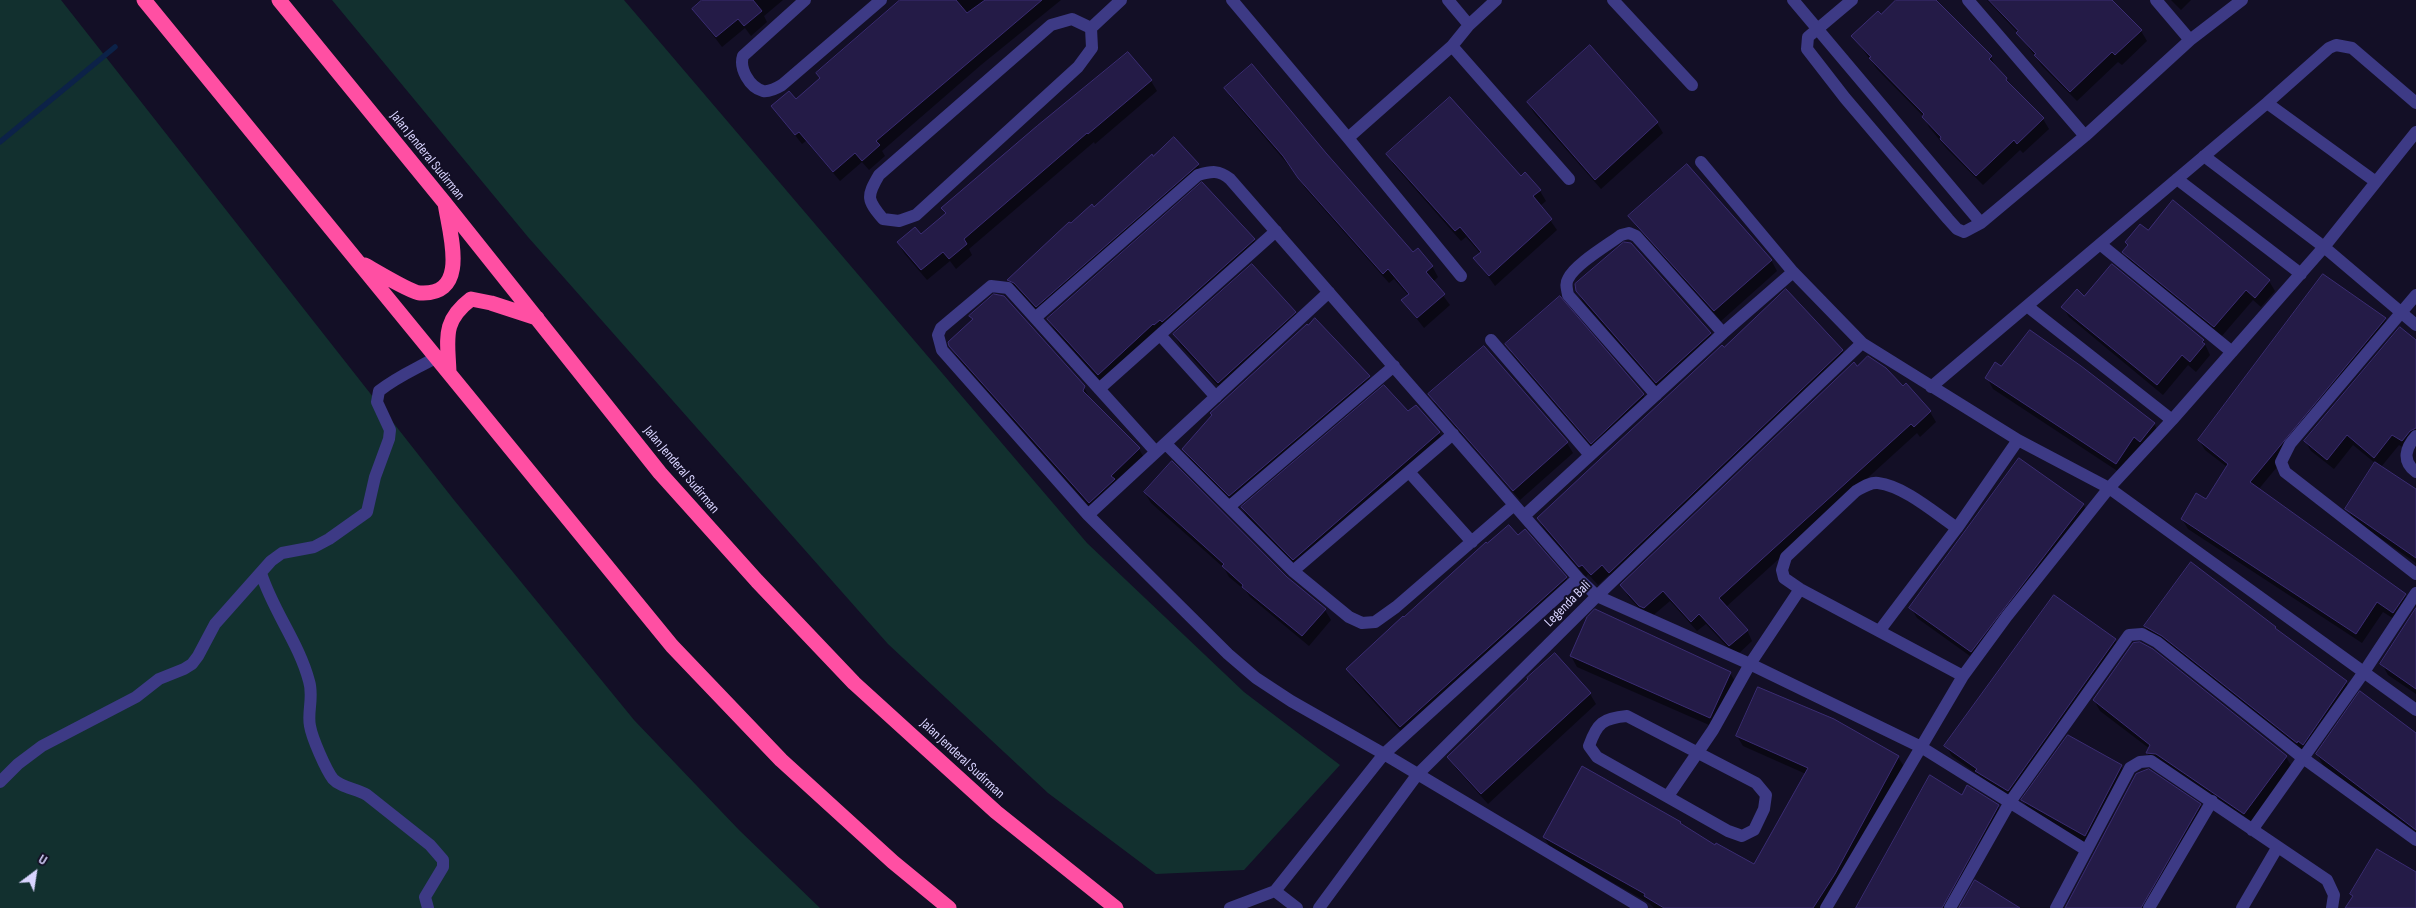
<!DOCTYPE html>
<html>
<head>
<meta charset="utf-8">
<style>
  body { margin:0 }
  #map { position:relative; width:2416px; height:908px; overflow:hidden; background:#130f26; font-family:"Sofia Sans Condensed",sans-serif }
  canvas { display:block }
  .north { position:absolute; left:10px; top:848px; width:50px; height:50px; -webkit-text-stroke:4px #130f26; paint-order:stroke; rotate:31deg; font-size:14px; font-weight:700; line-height:20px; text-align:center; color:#d9d4ff }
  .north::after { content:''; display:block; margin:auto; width:18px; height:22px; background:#d9d4ff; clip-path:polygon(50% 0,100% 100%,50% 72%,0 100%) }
</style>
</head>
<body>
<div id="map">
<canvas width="2416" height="908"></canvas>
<div class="north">U</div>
</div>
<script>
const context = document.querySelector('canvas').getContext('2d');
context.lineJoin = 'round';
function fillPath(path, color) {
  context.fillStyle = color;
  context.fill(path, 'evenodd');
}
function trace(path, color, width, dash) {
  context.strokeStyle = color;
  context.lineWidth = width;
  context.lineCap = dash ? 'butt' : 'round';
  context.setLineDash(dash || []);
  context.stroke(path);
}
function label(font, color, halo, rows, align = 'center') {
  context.font = font + ' "Sofia Sans Condensed",sans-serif';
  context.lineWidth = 4;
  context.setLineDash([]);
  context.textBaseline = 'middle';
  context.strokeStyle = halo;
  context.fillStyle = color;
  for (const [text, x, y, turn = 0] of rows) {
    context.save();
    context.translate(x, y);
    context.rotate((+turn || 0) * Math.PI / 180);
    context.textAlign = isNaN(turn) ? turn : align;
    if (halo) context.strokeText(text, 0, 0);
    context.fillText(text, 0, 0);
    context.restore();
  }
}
const green = new Path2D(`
  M0,0h61l393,500 180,220 105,110 81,78h-820z
  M332,0h292l463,543 157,149 96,73 -96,105 -88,4 -108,-81 -160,-149 -360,-407z`);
const shadow = new Path2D(`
  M704,0h79l-19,16 3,6 -16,14 -6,-8 -23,19 -29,-38z
  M902,0h159l-80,65 -99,86 3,5 -16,14 -7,-8 -22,19 -34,-40 -4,3 -29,-37 23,-6 25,-22z
  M1898,0h39l54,57 5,11 47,51 6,10 -26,24 -3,-3 -37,35 -36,-36 -18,-22 -5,-10 -47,-48 -24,-33 28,-20z
  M1987,0h124l30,31 6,10 -25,24 -4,-3 -41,39 -35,-35 -24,-33z
  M2171,0h20l-10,10z
  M1590,46l67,77 6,10 -62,56 -67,-76 -6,-11z
  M1151,81l6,10 -62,53 -1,-2 -125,107 3,6 -16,14 -6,-8 -23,19 -23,-27 -6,-11 23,-6 25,-21 -3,-7z
  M1226,88l99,66 88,99 19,13 6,11 -5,5 17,23 -26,23 -21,-27 6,-5 -15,-17 -5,4 -83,-94 -16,-22 -58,-68z
  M1388,155l133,23 19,13 6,10 -6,5 17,24 -62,56 -20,-28 5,-5 -14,-16 -5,4 -67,-76z
  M1153,157l45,8 6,10 -162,141 -21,-23 -6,-3 -6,-10 62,-55 23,-16z
  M1630,216l141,44 6,11 -56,50 -85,-95z
  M2148,232l121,49 6,10 -14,16 -8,-7 -32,37 -91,-75 -6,-10z
  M1254,240l6,10 -156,135 -50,-56 -6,-10z
  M1577,291l133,42 6,11 -53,49 -80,-91z
  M1560,298l83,97 6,10 -52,48 -84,-98 -6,-11z
  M2084,298l119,42 7,15 -14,17 -8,-7 -25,30 -94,-78 -6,-10z
  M1295,312l6,11 -76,70 -45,-48 -6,-11z
  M971,316l113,71 6,12 49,50 6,10 -50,54 -138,-156 -6,-11 23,-26z
  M2385,318l6,11 -133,161 147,104 6,11 -12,17 -16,-10 -21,31 -174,-114 -6,-10 25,-18 20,-34 -22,-17 -6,-10z
  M2416,341v100l-7,10 -10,-6 -18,22 35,24v72l-63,-44 -6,-10 28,-46 -22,-18 -19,24 -23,-18 -6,-10z
  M1484,347l83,96 6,10 -53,47 -84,-95 -6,-11z
  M1724,349l118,2 6,10 -232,222 -7,-8 -11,10 -10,-11 -2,3 -42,-48 -6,-11z
  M2001,367l153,57 6,10 -38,40 -129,-85 -6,-11z
  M1857,368l46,20 3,-3 24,27 6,10 -16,15 -3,-4 -191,174 21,23 5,11 -16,15 -30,-32 -9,7 -27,-30 -20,17 -4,-2 -18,-20 -6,-11z
  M1369,377l5,10 -138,118 -46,-46 -6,-10z
  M1416,406l23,27 6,11 -145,126 -52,-52 -6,-10 166,-95z
  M1145,493l141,85 39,32 6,10 -22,26 -59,-49 -4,-6 -17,-14 -5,-9 -73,-65z
  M2083,504l6,11 -112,146 -60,-43 -6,-10z
  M1518,537l48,41 6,10 -166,149 -52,-57 -6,-11z
  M2416,610v84l-28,-19 -6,-11z
  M2145,626l130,2 3,4 68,50 6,11 -49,59 -152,-115z
  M2115,640l6,11 -107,150 -62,-45 -6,-10z
  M1571,656l159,17 6,10 -20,45 -139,-61z
  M1590,694l6,10 -108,100 -33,-37 -6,-10z
  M2094,700l192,57 6,10 -42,57 -97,-61 -6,-10 3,-4 -50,-38z
  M2416,733v102l-93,-70 -6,-11z
  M1737,736l161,21 7,11 -79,140h-172l-5,-5 -99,-56 -6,-10 138,-11 34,21 39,19 51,-92 -63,-28z
  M2121,766l6,11 -36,69 -62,-36 -6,-10z
  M1962,796l36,10 6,10 -51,92h-95z
  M2200,805l6,11 -55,92h-84z`);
const stream = new Path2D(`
  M0,142l115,-95`);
const building = new Path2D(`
  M702,0h51l9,11 -18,15 -6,-7 -22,18 -24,-28z
  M900,0h56l11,13 18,-13h57l-166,141 4,4 -18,16 -7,-8 -22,19 -34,-40 -4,3 -24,-29 18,-15 7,8 24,-21 -4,-5z
  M1896,0h40l56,56 -3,3 18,19 -1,2 38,38 -27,26 -3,-4 -38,36 -36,-37 1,-2 -19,-20 2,-3 -55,-56 2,-1 -20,-21 27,-25 3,3z
  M1989,0h123l30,30 -27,25 -3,-3 -42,40 -36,-37 2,-1 -20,-21 2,-2z
  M1590,45l68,77 -63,58 -68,-78z
  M1128,52l24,28 -64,54 -1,-1 -123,106 3,5 -18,15 -6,-7 -22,18 -24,-28 18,-15 6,7 25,-21 -5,-5 96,-82z
  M1252,64l74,89 87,99 5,-4 15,18 -7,6 19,22 -28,24 -16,-18 8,-6 -21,-25 -5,5 -85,-96 -15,-22 -59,-68z
  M1450,97l71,79 4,-4 16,18 -8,6 19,23 -63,57 -16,-18 8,-6 -21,-25 -5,4 -69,-77z
  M1174,137l25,27 -163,143 -22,-24 -7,-3 62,-58 2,1 21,-19 2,3 58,-53 1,2z
  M1687,164l85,96 -58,51 -86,-95z
  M1202,182l53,57 -93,83 -2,-2 -6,5 -1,-1 -55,51 -51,-56z
  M2173,200l97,80 -15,18 -9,-8 -32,37 -92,-75 6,-7 -3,-3 15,-18 8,6z
  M1624,242l7,1 80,90 -55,50 -80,-92 -1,-7z
  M1252,264l44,48 -78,71 -45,-49z
  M2112,264l92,76 -2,2 3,2 -15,18 -8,-7 -25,30 -96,-78 16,-18 7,7z
  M2323,274l63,44 -136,164 156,112 -13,19 -16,-11 -21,32 -175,-115 15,-26 10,6 22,-35 -30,-24z
  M1786,289l57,61 -234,223 -7,-8 -11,10 -9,-10 -3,2 -42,-49 185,-173 2,2z
  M994,294l10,2 81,90 -2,5 57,57 -29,28 4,3 -26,24 -140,-157 -1,-4 25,-23 -4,-3z
  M1560,296l84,98 -53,50 -86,-100z
  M1315,318l55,58 -141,120 -47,-47 30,-34 -2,-2 97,-89 1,1z
  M2400,327l16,13v88l-6,3 -8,10 -10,-6 -18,23 -27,-23 -20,25 -23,-19z
  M2030,330l51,36 74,57 -15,19 -6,-5 -18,27 -131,-86 10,-16 6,4z
  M1484,346l84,96 -55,49 -85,-97z
  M1868,356l18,12 17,18 3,-3 25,28 -17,16 -3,-3 -192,174 29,32 -19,16 -30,-32 -8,8 -28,-31 -19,17 -5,-2 -19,-21 234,-223 3,4z
  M1384,385l24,26 8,-6 24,27 -147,128 -52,-53z
  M2019,458l65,46 -113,148 -62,-44z
  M1172,461l115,116 39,32 -24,27 -60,-49 1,-2 -21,-19 2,-2 -80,-72z
  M2375,462l41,27v69l-71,-49z
  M1509,525l9,10 7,-6 42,48 -167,150 -54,-58 57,-53 1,1 82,-75 1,1z
  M2191,562l85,65 -1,1 72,53 -44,64 -5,-4 -1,2 -135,-107 -18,-10z
  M2054,595l62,44 -108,152 -33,-20 2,-2 -33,-23z
  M2416,608v81l-36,-25z
  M1595,609l136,63 -21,46 -140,-62 17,-39z
  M2140,642l13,7 134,107 -43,58 -88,-60 -10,-1 4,-8 -57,-45 40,-57z
  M1555,653l36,40 -110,101 -34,-37 81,-78 -1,-1z
  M1758,687l76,32 65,37 -64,118 -22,34h-149l-20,-12 1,-2 -102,-57 39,-71 99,56 -1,1 35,22 1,-2 38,21 54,-96 -72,-32z
  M2360,691l56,42v97l-100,-76z
  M2068,735l54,30 -37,71 -64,-36z
  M2149,769l52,35 -60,104h-76l71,-134z
  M1930,775l32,20 5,-10 32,20 -57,103h-86z
  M2377,849l39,23v36h-71l8,-12 -3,-2z
  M1975,880l45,28h-61z`);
const street = new Path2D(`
  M805,0l-62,56c-4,12 6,31 20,35 7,1 14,-3 19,-6l99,-85
  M1232,0l116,138 113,138
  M1448,0l21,25
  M1613,0l79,85
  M1793,0l188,223
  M1852,0l-44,37 -1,12 38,49 103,121 9,10 7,3 17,-9 104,-87 105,-96 52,-40
  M1968,0l117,136
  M2156,0l34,40
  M1091,28l-19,-9 -21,6 -172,150c-13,22 -12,25 4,44l16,2 17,-6 162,-148 14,-19 -1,-20 30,-28
  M1452,46l117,133
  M2267,103l109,79
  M1348,138l104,-92 17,-21 27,-25
  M2204,156l120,91 92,78
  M1701,162l92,110 69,71 156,97 91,48 307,222
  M2177,179l124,95
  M2100,244l132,108
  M2416,295l-126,149 -9,18 4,10 131,102
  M2027,306l145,114
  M1035,318l163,-143c14,-4 21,-5 32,4l348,399 19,18 153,68 171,83 165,103
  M1160,335l56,62
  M1491,340l99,115
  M1931,387l336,-284 62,-55 7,-3 16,3 64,55
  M1099,389l177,-158
  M1656,395l-88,-100c-1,-6 -3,-11 0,-16 7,-15 40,-34 53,-44l8,-2 7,3 87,97
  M2416,436c-10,11 -15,25 0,36
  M1166,444l127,127 56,46 13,6 13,-1 21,-15 118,-102
  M1156,452l-148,-164 -17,-2 -50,42 -3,7 4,15 146,165 140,139 28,24 35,23 93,53 258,154
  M1409,472l63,70
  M1230,506l164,-140
  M1088,515l241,-223
  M1524,516l199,-183 70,-61
  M1957,528c-22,-15 -53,-42 -79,-45 -8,-1 -15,4 -22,8l-70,66 -4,13 2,8 16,11 163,87
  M1293,571l160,-137
  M261,573c12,38 38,70 48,108 5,16 -2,31 1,45 2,12 16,44 23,53 7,8 24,10 34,16l63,50 13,15v7l-18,30 3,11
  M1880,630l77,-102 61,-88
  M1627,716l129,67 10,12 -2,14 -10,21 -12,6 -14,-5 -131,-74 -8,-11c8,-23 14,-28 38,-30z
  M0,782l18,-18 24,-18 94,-49 23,-18 25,-10 8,-5 6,-8 17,-32 56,-63 11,-8 32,-6 15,-8 38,-27 8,-35 14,-38 1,-9 -13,-28 2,-11c19,-15 37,-22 58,-34
  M1668,796l45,-66 37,-66 50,-75
  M2252,830l112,-158 52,-79
  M1275,891l22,17
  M1230,908l45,-17 109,-137 194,-176
  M1319,908l98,-133 180,-179 265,-253
  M1826,908l137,-232 44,-60 102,-128 63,-68 152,-173 92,-115
  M1950,908l60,-106 119,-167 13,-1 15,8 146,116 113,82
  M2056,908l74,-140 10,-6 11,-1 176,119 7,15 -2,13
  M2149,908l63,-107
  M2242,908l35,-60`);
const highway = new Path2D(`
  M144,0l528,646 109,114 112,102 56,46
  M279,0l165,202 216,271 97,108 97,102 142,129 120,96
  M365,265c11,6 45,27 55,28 51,3 29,-61 25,-90
  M449,373c-1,-34 -8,-51 22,-74l20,4 46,15`);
const streetNames = [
  ["Jalan Jenderal Sudirman",427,156,51],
  ["Jalan Jenderal Sudirman",681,470,50],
  ["Legenda Bali",1568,604,-45],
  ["Jalan Jenderal Sudirman",962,759,43]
];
fillPath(green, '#12302f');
fillPath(shadow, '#0007');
trace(stream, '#0c2248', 5.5);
fillPath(building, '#241b47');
trace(building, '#3b2d73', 1);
trace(street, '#3d3a85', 12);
trace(highway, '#ff4fa3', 15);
label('14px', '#d9d4ff', '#130f26', streetNames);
</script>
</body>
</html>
